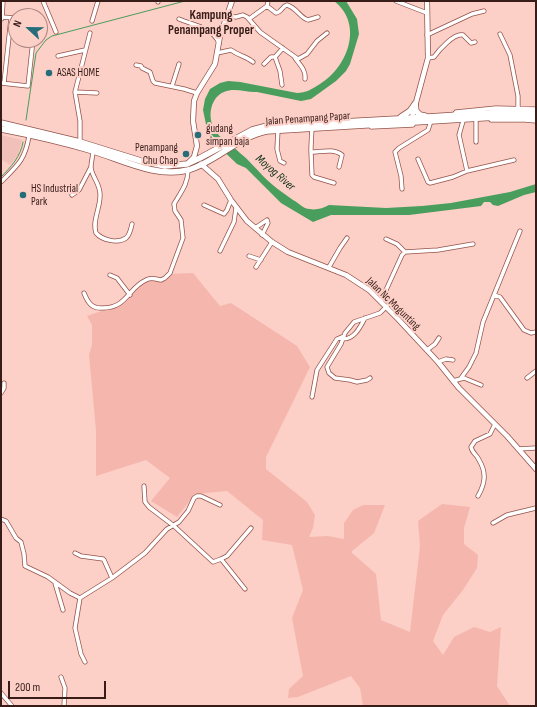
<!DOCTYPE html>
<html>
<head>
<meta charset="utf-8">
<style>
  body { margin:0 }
  #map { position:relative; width:537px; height:707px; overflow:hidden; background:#fccfc7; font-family:"Sofia Sans Condensed",sans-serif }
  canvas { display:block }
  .frame { position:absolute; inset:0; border:2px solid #371c18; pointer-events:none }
  .north { position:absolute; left:8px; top:8px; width:40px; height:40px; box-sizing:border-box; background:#fccfc7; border:1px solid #ad8781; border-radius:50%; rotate:292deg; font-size:11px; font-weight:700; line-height:16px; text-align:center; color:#371c18 }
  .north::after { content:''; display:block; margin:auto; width:14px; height:18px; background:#256e79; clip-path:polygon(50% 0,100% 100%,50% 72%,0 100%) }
  .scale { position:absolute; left:8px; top:681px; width:98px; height:18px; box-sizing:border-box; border:2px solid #371c18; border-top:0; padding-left:5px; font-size:12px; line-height:14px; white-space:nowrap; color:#371c18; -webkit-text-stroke:3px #fccfc7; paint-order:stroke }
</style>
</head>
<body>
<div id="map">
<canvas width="537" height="707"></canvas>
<div class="frame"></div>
<div class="north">N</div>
<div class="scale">200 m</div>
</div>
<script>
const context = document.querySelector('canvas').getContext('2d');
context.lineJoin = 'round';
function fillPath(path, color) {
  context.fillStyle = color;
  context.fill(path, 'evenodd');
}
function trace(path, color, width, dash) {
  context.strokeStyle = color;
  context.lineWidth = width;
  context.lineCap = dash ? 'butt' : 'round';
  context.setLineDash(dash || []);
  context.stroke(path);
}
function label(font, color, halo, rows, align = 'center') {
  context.font = font + ' "Sofia Sans Condensed",sans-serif';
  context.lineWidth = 4;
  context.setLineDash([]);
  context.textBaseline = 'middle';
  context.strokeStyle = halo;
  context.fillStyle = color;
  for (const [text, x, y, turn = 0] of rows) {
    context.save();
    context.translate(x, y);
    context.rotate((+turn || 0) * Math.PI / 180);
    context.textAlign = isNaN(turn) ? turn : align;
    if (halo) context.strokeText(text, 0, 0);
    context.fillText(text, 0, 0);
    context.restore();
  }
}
const built = new Path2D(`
  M1,135l21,5 -4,15 -8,10 -9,-6z`);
const green = new Path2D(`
  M193,273l27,33 11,-3 66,43 13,21 -44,90v12l41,33 8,13 -2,13 -4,9 19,-1 16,3v-16l9,-13 10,-5h22l-11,28 -23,19 25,22 5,46 29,12 10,-86 -2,-25 24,-17 28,3 -6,21v16l14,11 -1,13 -14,22 -20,25 -10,26 10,14 11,-18 20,-10 16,5 11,-5 -4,59 13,20h-147l-3,-18 -9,-12 -53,21 -10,1 1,-9 14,-13 -11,-58 11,-28 -11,-45 -30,-5 1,-20 -36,-29 -32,3 -18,23 -26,-16 19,-23 -24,-18 -50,16v-46l-7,-75 3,-10v-20l-5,-9 32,-11 23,-21 8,-5h13l6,-5z`);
const water = new Path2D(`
  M334,1h12l11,18 2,15 -9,30 -4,7 -10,10 -25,18 -10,2 -44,-9c-10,1 -22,-5 -33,0 -13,5 -17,24 -10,36 6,12 17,16 26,25 9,7 16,16 24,24 8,8 19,16 29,23 4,2 8,6 12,8 9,3 17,1 24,-3l57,3 36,-2 29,-3 59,-11 26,-8v8l-12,3 -26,11 -5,-1 -3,-3h-6l-3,4 -72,9h-78l-18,7 -32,-19 -35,-35 -9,-4 -25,-24 -4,-6 -5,-24 2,-11 5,-10 10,-6 8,-2 12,1 57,11c9,0 15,-4 23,-9 28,-17 44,-60 14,-83z`);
const stream = new Path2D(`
  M26,120l10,-67 10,-13 6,-4 133,-35
  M1,177c10,-10 20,-21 22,-35`);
const street = new Path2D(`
  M43,1l13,31
  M396,1l31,12
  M158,2v-1
  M267,6l9,7c6,-1 6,-7 11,-8 10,3 12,12 21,15l10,-3
  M227,16l9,1 7,-2 4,2 13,15 38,27 9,-5 10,-13 10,-8
  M1,17l15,1
  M179,19c14,6 33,8 40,24
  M249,19l18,-13 1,-5
  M92,21l6,-20
  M500,34l10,21 8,41v12
  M427,35l45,-21 12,-3
  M217,53l14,-3c8,6 15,6 22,12
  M58,56l27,-6
  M295,58c5,7 11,12 10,21
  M428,58l6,-1c5,-7 20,-24 29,-22l8,8 4,-1
  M264,64l7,-7h4
  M136,65l5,1 1,2 8,4 3,9 2,2 29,6 13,4
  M1,83l27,3 5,-46
  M4,83l7,-65
  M282,85l-2,-14 -5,-14 8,-9
  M172,86l7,-22
  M75,92l22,1
  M454,115l2,-3 40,-4 40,1
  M491,120h34l11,1
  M476,121v21
  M312,127l-1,20v5c10,0 23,-4 31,3l-3,12
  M371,127l42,-2
  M278,130l-1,19 3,12 4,2
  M80,142v-21l-5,-29 15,-59
  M93,151c0,5 -2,11 -2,16 0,9 10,17 9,29 0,13 -8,25 -4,37 6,7 22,11 30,5 4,-3 5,-10 6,-14
  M311,152l1,23 2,2 20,6
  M418,159l10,23 2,1 23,-6 14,-6 -8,-36 4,-14
  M467,171l47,-11
  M1,182c17,-17 24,-22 28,-46
  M402,189l-1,-13 -6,-24 4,-4 29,-18 2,-6
  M72,195l7,-5 12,-23
  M204,205l20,9 3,-4 4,-10
  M255,228l12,-8 1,3 -6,12
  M386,239l11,5 8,8
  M220,251l14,-29 2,-14
  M249,256l12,4
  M256,267l16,-25
  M329,267l11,-19 7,-10
  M110,275l7,3 13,17
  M84,293c4,10 8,16 19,15 24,0 25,-20 43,-28 5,-3 9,-1 15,0l4,-2 5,-5 13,-35 -2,-18 -6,-9 -1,-7c7,-12 14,-20 14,-34
  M494,295l6,2 24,33 7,3 5,-1
  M381,301l21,-46 3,-3 33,-2 35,-6
  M343,339c12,0 17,-12 22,-21
  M427,350l8,-6 4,-6
  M438,362l8,-3 7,1
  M370,378l-3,2 -10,2 -7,-2 -15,-2 -6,-5 -2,-6 14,-23 4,-11 9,-11 26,-9 7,-7
  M461,378l8,-11 7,-14 7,-31 37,-91
  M527,378l9,-7
  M453,381l11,-3 17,7
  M1,393l3,-5v-5
  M312,397l5,-27 20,-31 7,-3
  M518,449l18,-1
  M144,486l1,16 4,5 25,19 39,36 8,-3 24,30
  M478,496c7,-12 9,-23 1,-36 -2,-5 -7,-7 -8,-13l4,-6 15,-7 5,-10
  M1,519l5,2 10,17 5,4 3,12 1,12 23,11 22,16 10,5
  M493,523l14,-8 29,-7
  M75,553l6,3 22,3 1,1 8,18
  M221,559l6,-3 24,-28
  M55,583l8,27
  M80,598l32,-20 33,-25 22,-24 12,-7 9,-11 6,-13 3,-2h4l19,9
  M80,598l-5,30 6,26 4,8
  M61,677l4,11 -1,18
  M1,693l11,13`);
const secondary = new Path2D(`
  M411,121l17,-63 -1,-57
  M189,162l5,-5 3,-11 -4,-25 1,-20 3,-8 18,-29 5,-28 12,-35
  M201,164l17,15 13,21 16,21 25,21 16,10 58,23 23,15 29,29 40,43 21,26 48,48 29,33`);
const primary = new Path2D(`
  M1,18l1,-17
  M415,104l1,7 4,4 5,1
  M401,117l9,-6 5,-7
  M1,123l79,19 61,19 24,5 22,-2 13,-6 52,-28 15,-4 130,-7 122,-8 17,2
  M1,129c31,6 62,13 92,22 30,9 63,27 95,19 28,-8 49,-33 79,-39l247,-15 22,2`);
const markers = [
  [49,73,4,"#256e79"],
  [198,135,4,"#256e79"],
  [186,154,4,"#256e79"],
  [23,195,4,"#256e79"]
];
const poiNames = [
  ["ASAS HOME",57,73],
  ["gudang",206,129],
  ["simpan baja",206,142],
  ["Penampang",178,148,"right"],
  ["Chu Chap",178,161,"right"],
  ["HS Industrial",31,189],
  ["Park",31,202]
];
const streetNames = [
  ["Jalan Penampang Papar",308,119,-4],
  ["Jalan Nc Mogunting",393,304,44]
];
const waterNames = [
  ["Moyog River",275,173,41]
];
const quarterNames = [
  ["Kampung",211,16],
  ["Penampang Proper",211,31]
];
fillPath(built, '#f1c0b8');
fillPath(green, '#f5b7ad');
fillPath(water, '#499d5d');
trace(stream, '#499d5d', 1);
trace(street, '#935349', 5);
trace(secondary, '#935349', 6);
trace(primary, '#935349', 7);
trace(street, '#fff', 3.5);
trace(secondary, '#fff', 4.5);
trace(primary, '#fff', 5.5);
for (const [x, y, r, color] of markers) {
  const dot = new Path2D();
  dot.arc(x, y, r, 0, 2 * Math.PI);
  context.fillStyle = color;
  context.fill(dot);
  trace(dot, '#fccfc7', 1.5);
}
label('11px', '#371c18', '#fccfc7', poiNames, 'left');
label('11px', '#371c18', '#fccfc7', streetNames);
label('italic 12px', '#0e3117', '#fccfc7', waterNames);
label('bold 13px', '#371c18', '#fccfc7', quarterNames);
</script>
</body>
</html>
